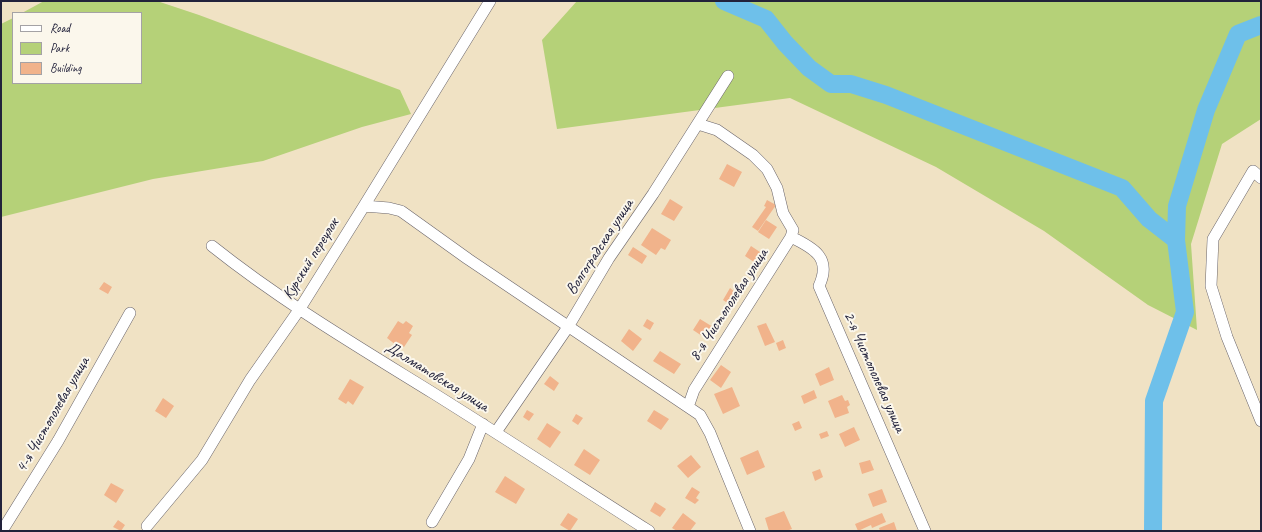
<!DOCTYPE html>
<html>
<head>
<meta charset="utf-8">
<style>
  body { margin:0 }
  #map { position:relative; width:1262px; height:532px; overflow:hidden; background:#f0e2c4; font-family:Caveat,sans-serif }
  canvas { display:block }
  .frame { position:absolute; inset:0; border:2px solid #22223b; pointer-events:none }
  .legend { position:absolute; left:12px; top:12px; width:130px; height:72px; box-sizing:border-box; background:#fbf7ec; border:1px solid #a4a2a5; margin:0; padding:5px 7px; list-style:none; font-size:12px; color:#22223b }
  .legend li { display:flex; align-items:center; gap:8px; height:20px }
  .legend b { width:20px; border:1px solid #a4a2a5 }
</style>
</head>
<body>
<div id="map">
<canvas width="1262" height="532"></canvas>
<div class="frame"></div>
<ul class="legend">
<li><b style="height:5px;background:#fff"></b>Road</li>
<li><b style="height:11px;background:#b5d178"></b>Park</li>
<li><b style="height:11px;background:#f1b38b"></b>Building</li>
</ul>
</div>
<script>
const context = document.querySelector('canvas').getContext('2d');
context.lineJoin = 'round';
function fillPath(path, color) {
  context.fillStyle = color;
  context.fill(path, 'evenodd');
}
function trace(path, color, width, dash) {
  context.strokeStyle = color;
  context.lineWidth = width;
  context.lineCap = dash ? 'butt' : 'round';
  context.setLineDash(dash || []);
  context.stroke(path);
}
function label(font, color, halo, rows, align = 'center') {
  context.font = font + ' Caveat,sans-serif';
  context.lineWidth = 4;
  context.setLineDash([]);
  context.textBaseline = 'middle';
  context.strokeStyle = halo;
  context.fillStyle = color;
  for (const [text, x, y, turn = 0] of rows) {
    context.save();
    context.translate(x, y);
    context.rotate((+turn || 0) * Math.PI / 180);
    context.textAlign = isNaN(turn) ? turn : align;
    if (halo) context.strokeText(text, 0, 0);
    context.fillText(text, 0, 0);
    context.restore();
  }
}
const green = new Path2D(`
  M44,1h113l42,14 201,75 11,24 -49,13 -99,34 -110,18 -152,38v-193l12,-6v65h128v-70h-119z
  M577,1h684v118l-39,25 -31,100 6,86 -49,-25 -104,-74 -108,-64 -146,-69 -233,31 -15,-89z`);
const river = new Path2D(`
  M724,1l42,18 19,24 24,25 22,16h20l35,11 236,93 27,31 27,21
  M1153,531l1,-130 31,-89 -9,-72 1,-34 29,-96 32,-76 23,-9`);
const building = new Path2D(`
  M727,164l15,8 -8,15 -15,-8z
  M670,199l13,8 -9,14 -13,-7z
  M767,200l9,5 -18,26 -6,-4 14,-20 -2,-1z
  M766,220l11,7 -8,12 -11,-7z
  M652,228l19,12 -6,10 -4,-2 -5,7 -15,-10z
  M751,246l9,6 -6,10 -9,-6z
  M633,247l14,9 -5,8 -14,-9z
  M104,282l8,5 -4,7 -9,-5z
  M730,288l6,5 -7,11 -6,-4z
  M647,319l7,4 -4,7 -7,-4z
  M700,319l13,8 -8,11 -12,-8z
  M398,321l5,3 3,-3 7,5 -4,7 3,2 -8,12 -6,-4 -2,2 -9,-7z
  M766,323l9,19 -10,4 -8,-20z
  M629,329l13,10 -9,12 -12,-10z
  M783,340l3,8 -7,3 -3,-8z
  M660,351l21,13 -7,10 -21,-13z
  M721,365l10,7 -10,16 -11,-8z
  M829,367l5,13 -14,6 -5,-12z
  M550,376l9,7 -5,8 -10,-7z
  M350,379l14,8 -11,18 -5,-4 -2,3 -8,-5z
  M732,387l8,19 -17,8 -9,-20z
  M814,390l3,8 -13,6 -3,-8z
  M842,395l3,6 3,-1 2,5 -3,2 2,6 -14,5 -7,-17z
  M163,398l11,8 -8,12 -11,-7z
  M527,410l7,4 -5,7 -6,-4z
  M654,410l15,9 -8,11 -14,-9z
  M576,414l7,4 -5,7 -6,-4z
  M799,421l3,7 -7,3 -3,-7z
  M547,423l14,9 -11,16 -13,-9z
  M854,427l6,13 -15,7 -6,-13z
  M827,431l2,5 -8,3 -2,-5z
  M584,449l16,11 -10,15 -16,-10z
  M758,450l7,17 -18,8 -7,-17z
  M691,455l10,12 -13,11 -11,-12z
  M870,460l4,10 -12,4 -3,-11z
  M820,469l3,8 -8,4 -3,-9z
  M505,476l20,13 -9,15 -21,-12z
  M111,483l13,7 -8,13 -12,-8z
  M692,487l8,5 -4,6 3,2 -4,4 -10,-6z
  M882,489l5,13 -14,5 -5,-13z
  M655,502l11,7 -6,8 -10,-6z
  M784,511l8,18 -6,2h-17l-4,-13z
  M568,513l10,6 -8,12 -10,-6z
  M683,513l13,10 -6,8h-13l-5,-3z
  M882,513l4,9 -14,6 -1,-3 -13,6 -3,-7z
  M118,520l7,5 -4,6 -8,-4z
  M894,522l3,9h-17l-1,-3z`);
const minor = new Path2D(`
  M1261,178l-8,-7 -40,68 -2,47 16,51 34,84
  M364,206l25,2 12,3 67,48 232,156 10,18 40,98
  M791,237c23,11 41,21 28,49l106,245
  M212,246c69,55 145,100 221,147 72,45 144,92 216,138
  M688,407l6,-17 97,-153 2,-7 -10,-17 -6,-25 -10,-19 -14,-14 -36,-25 -19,-6
  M496,432l72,-105 41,-69 44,-64 75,-118
  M432,522l37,-63 14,-35
  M147,526l55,-66 48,-80 49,-70 65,-104 126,-205
  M2,531l56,-90 72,-128`);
const streetNames = [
  ["Волгоградская улица",600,247,-57],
  ["Курский переулок",311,259,-58],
  ["8-я Чистополевая улица",729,305,-57],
  ["2-я Чистополевая улица",874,372,66],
  ["Далматовская улица",437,377,32],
  ["4-я Чистополевая улица",53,415,-60]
];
fillPath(green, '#b5d178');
trace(river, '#6ec0ea', 18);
fillPath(building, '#f1b38b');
trace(minor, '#6a656b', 12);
trace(minor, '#fff', 11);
label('16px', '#22223b', '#fbf7ec', streetNames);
</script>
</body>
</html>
